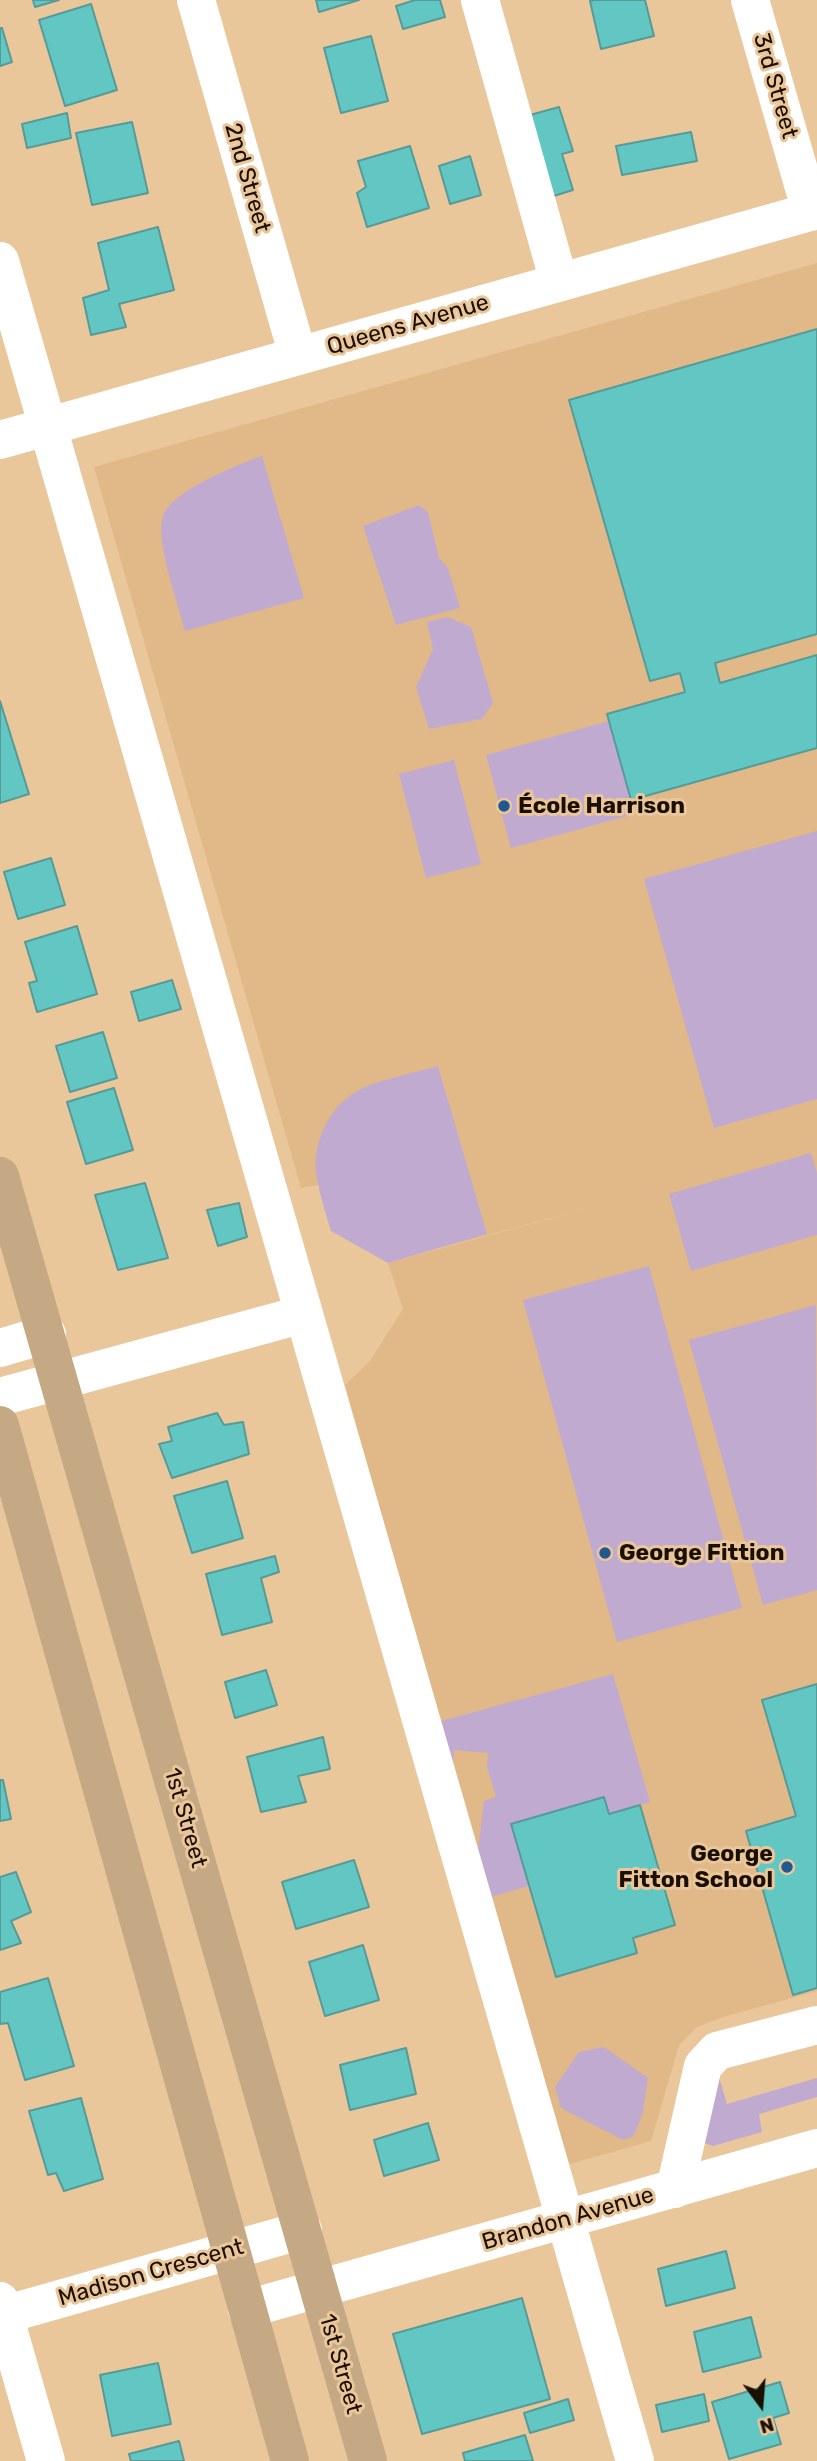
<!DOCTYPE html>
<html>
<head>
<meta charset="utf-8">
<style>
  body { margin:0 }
  #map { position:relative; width:817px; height:2461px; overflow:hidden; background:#eac69b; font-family:Rubik,sans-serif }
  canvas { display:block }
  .north { position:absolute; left:726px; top:2370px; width:70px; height:70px; -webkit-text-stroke:5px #eac69b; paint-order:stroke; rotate:164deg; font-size:19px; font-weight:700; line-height:28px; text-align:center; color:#1b0f01 }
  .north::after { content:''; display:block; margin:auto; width:24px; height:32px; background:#1b0f01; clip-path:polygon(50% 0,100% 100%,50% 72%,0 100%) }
</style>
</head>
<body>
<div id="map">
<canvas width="817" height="2461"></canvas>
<div class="north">N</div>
</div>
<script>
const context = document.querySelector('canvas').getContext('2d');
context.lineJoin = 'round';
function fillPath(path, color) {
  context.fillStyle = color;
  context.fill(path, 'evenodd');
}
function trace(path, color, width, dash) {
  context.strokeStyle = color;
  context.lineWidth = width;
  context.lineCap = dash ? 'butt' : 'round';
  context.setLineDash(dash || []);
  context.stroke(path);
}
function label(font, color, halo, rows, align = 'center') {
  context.font = font + ' Rubik,sans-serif';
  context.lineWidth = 6;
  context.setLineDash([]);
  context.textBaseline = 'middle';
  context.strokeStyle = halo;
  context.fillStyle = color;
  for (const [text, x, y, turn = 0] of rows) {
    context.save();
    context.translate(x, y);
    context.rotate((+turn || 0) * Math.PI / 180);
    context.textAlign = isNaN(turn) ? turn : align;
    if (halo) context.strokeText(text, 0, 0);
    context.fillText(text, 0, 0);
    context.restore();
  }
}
const built = new Path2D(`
  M817,263v1728l-94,26 -26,10 -18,18 -28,96 -85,24 -221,-780 25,-24 33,-52 -15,-46 231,-63 -180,48 -108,-17 -12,-46 -18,3 -207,-721z`);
const green = new Path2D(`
  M262,456l42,142 -119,33c-7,-28 -30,-90 -22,-115 8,-25 76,-52 99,-60z
  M419,505l9,7 11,46 9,10 12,40 -64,17 -33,-99z
  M448,617l23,10 22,76 -11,16 -53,10 -13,-42 17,-38 -6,-27z
  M609,721l25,93 -123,34 -25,-93z
  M454,760l27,104 -55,14 -27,-104z
  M817,831v268l-103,29 -70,-249z
  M438,1066l49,168 -99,29 -57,-32c-5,-17 -11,-35 -14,-53 -6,-32 10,-68 37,-85 20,-13 61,-20 84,-27z
  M811,1153l6,20v62l-126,36 -22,-77z
  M649,1266l93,342 -125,34 -94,-342z
  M816,1305l1,285 -54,15 -74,-265z
  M613,1674l37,128 -41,12 -98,11 18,61 -38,11 -13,-46 6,-50 12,-4 -9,-30 1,-14 -34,-3 -1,13 -12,-42z
  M604,2047l44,31 -5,34 -9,24 -11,4 -62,-32 -6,-21 24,-35z
  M719,2077l8,27 90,-26v19l-58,17 3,18 -49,14 -9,-3z`);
const building = new Path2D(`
  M33,0h26l-24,7z
  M316,0h43l-40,12z
  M415,0h25l5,17 -42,12 -7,-23z
  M595,0h50l9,36 -53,13 -11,-48z
  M91,4l26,86 -52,16 -26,-86z
  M0,28h2l10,34 -12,4z
  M371,36l17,65 -47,12 -17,-65z
  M559,107l14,44 -11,3 11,36 -26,8 -24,-81z
  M67,113l4,25 -44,10 -5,-24z
  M132,122l16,71 -56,12 -16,-72z
  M691,132l6,29 -75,14 -6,-29z
  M410,146l19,62 -62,19 -10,-34 9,-6 -8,-26z
  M470,156l11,39 -31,9 -11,-38z
  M158,227l16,63 -55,14 7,23 -35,8 -8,-37 26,-8 -11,-47z
  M817,329v305l-102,29 5,20 97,-28v93l-186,52 -24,-86 78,-22 -5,-19 -30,8 -81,-281z
  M0,701l29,93 -29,9z
  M51,858l14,47 -47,14 -14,-47z
  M77,926l20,68 -60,18 -8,-29 8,-2 -12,-39z
  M172,980l9,29 -42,12 -8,-29z
  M103,1032l14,46 -47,14 -14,-46z
  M114,1088l19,62 -47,14 -19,-62z
  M145,1183l23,75 -50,12 -23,-75z
  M239,1203l8,34 -29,9 -11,-36z
  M217,1413l7,12 19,-3 6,32 -77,24 -13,-34 13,-3 -4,-14z
  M227,1481l16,57 -51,15 -18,-57z
  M275,1556l4,16 -18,6 11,44 -50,13 -16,-61z
  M266,1670l11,35 -42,13 -10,-36z
  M817,1684v304l-24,7 -47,-164 50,-15 -34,-116z
  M323,1737l7,32 -32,7 8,26 -45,10 -14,-55z
  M0,1780h3l8,39 -11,2z
  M604,1797l5,17 31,-9 35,120 -42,13 4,15 -81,24 -45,-153z
  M354,1860l15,47 -73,22 -14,-47z
  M16,1872l15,40 -20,9 10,22 -21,7v-73z
  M363,1945l16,55 -54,16 -16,-54z
  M48,1978l26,88 -49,14 -17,-57 -8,1v-32z
  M406,2048l10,46 -66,16 -10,-45z
  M81,2098l22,81 -39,12 -8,-18 -8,2 -19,-64z
  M428,2123l11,37 -55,16 -10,-36z
  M726,2251l9,37 -69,18 -8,-37z
  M522,2298l28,101 -128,35 -29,-100z
  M751,2317l10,40 -58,15 -9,-40z
  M158,2363l13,61 -59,12 -12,-61z
  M780,2382l9,31 -16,5 8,26 -52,15 -17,-57z
  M704,2394l5,27 -47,11 -6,-27z
  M568,2399l6,21 -44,13 -6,-20z
  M525,2435l8,26h-68l-2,-8z
  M179,2441l5,20h-53l-2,-7z`);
const minor = new Path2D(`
  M196,0l102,356
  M480,0l79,282
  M750,0l61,212
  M0,261l304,1053
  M0,440l817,-230
  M0,1348l47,-14
  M0,1397l304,-83 331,1147
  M675,2189l28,-123 14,-15 100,-26
  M0,2301l46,160
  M247,2309l570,-161
  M0,2316l303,-86`);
const major = new Path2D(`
  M0,1176l368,1285
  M0,1425l290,1036`);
const markers = [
  [504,806,7,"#225890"],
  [605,1553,7,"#225890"],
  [787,1867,7,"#225890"]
];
const streetNames = [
  ["3rd Street",775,86,74],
  ["2nd Street",247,178,74],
  ["Queens Avenue",408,325,-16],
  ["1st Street",185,1818,74],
  ["Brandon Avenue",568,2219,-16],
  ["Madison Crescent",151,2273,-16],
  ["1st Street",340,2364,74]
];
const poiNames = [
  ["École Harrison",518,806],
  ["George Fittion",619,1553],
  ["George",773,1854,"right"],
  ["Fitton School",773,1880,"right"]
];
fillPath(built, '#e1b887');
fillPath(green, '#c1aad0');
fillPath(building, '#62c7c3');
trace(building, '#569b98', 2);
trace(minor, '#fff', 38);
trace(major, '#c5a884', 38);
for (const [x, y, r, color] of markers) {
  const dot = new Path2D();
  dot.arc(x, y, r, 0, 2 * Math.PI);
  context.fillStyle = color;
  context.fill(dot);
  trace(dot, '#eac69b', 2.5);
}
label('23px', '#1b0f01', '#eac69b', streetNames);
label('bold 23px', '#1b0f01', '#eac69b', poiNames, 'left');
</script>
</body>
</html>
